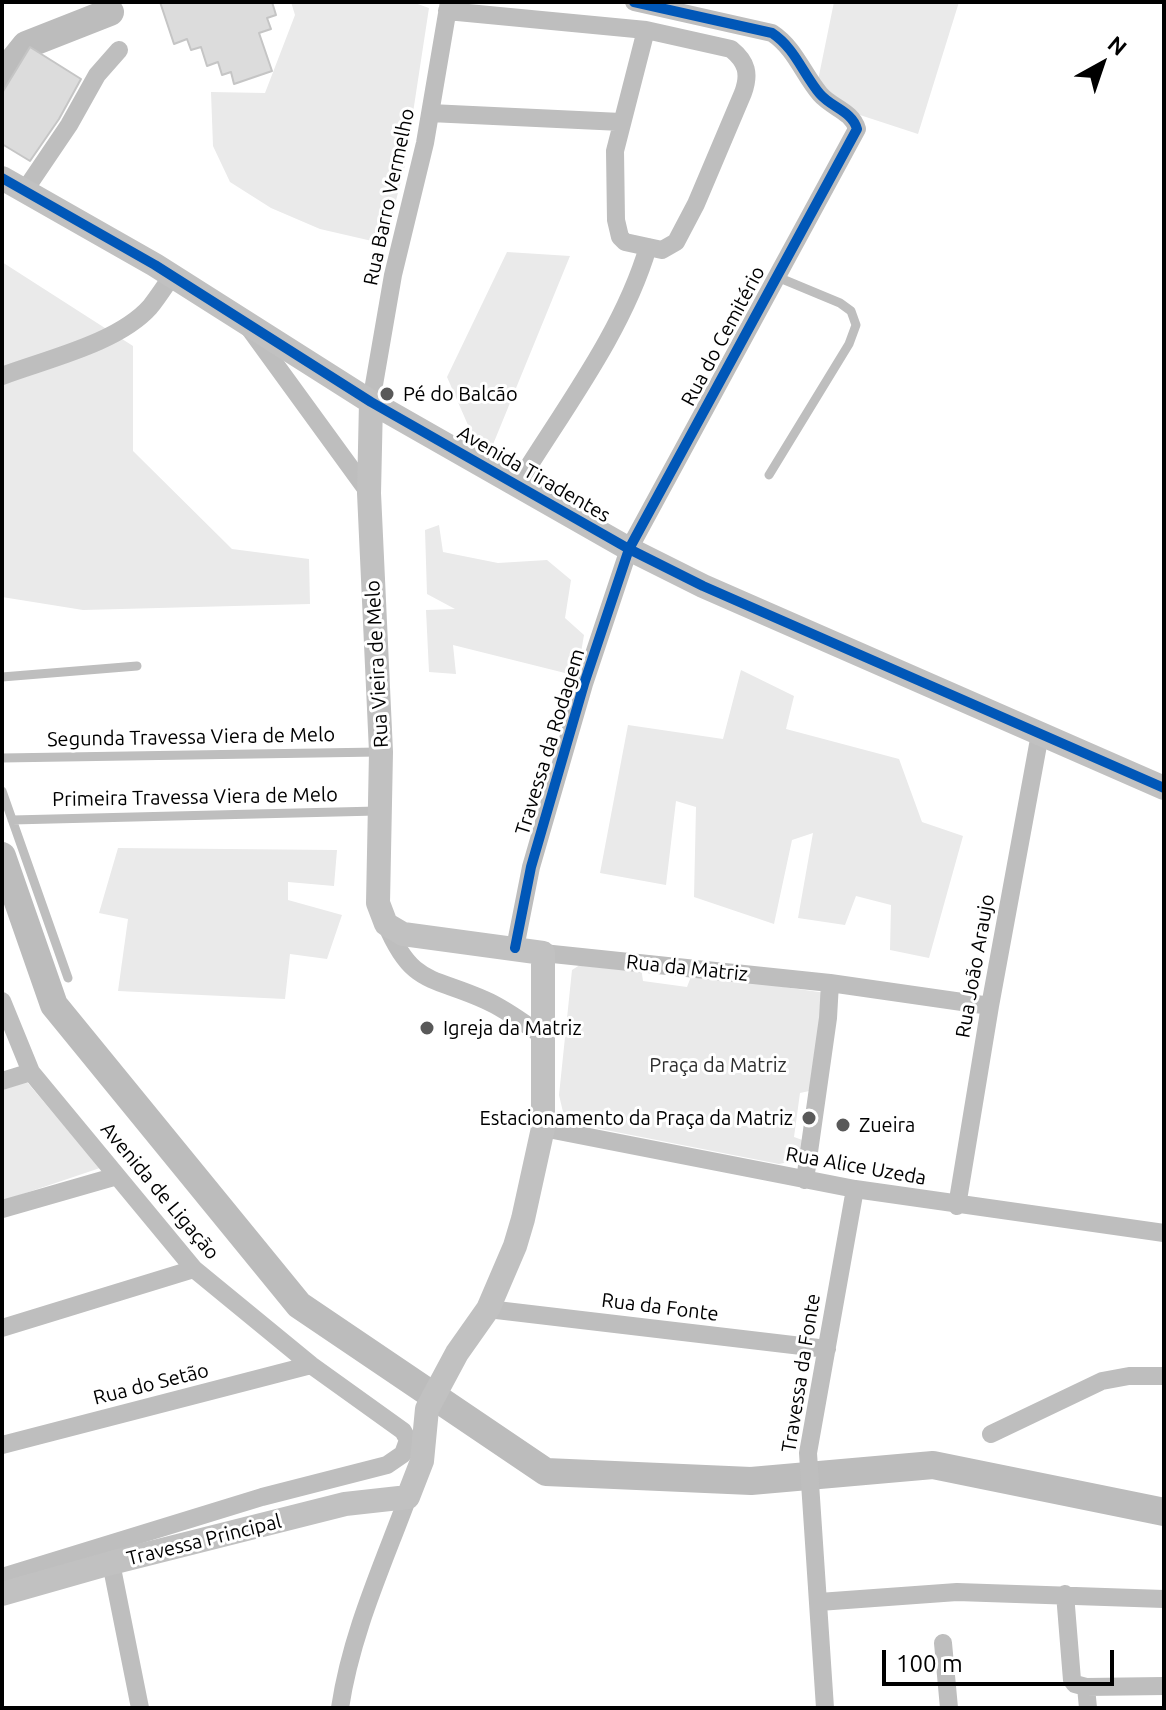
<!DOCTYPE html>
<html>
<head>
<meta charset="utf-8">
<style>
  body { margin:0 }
  #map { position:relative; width:1166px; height:1710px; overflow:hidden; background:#fff; font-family:Ubuntu,sans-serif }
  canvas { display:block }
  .frame { position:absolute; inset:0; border:4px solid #000; pointer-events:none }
  .north { position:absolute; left:1062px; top:24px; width:80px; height:80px; -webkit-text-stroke:6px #fff; paint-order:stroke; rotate:40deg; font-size:22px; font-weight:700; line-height:32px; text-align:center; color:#000 }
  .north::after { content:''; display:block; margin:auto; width:28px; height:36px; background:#000; clip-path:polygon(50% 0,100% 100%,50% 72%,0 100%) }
  .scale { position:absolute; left:882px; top:1650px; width:232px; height:36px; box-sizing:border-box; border:4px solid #000; border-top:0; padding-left:10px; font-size:24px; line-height:28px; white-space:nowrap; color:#000; -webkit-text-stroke:6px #fff; paint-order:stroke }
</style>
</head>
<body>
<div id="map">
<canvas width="1166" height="1710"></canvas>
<div class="frame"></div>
<div class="north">N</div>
<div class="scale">100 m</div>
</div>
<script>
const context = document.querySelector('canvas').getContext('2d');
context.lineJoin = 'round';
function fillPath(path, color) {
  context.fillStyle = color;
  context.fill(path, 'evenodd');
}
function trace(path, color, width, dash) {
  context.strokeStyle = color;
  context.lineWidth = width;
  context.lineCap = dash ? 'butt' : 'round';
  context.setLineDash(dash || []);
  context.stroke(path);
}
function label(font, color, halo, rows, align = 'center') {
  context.font = font + ' Ubuntu,sans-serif';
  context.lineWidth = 6;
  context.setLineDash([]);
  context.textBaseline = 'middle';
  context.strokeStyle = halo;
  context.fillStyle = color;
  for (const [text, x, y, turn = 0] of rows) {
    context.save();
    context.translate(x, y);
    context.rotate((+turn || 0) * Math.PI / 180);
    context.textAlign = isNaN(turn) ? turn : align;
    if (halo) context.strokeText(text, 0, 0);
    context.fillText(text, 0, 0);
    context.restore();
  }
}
const green = new Path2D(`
  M291,2h121l17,6 -24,157 -20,79 -65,-15 -49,-21 -41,-26 -17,-36 -2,-54 54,1 30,-78z
  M834,2h125l-41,132 -104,-34z
  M507,252l63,4 -85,208 -38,-87z
  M2,262l131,84v105l99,98 77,10 1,45 -227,6 -81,-13z
  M439,525l4,27 55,11 49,-3 24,20 -6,38 19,17 -7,41 -124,-31 3,29 -27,-2 -3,-62 29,-1 -28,-15 -2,-64z
  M741,670l53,26 -8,33 113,30 23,63 41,14 -34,122 -39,-8 1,-45 -35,-9 -11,29 -47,-7 15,-85 -21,7 -18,84 -80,-27 2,-90 -20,-6 -10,84 -66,-12 28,-148 95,14z
  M118,848l219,2 -3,36 -46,-4v18l54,15 -15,44 -37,-5 -5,45 -167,-8 10,-72 -29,-6z
  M586,961l55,6 2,14 44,6 5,-13 134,19 -12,97 -14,3 -6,44 11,4c-5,13 -12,21 -26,23l-209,-41 -7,-11 -4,-17 13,-125z
  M27,1082l73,86 -98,33v-111z`);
const river = new Path2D(`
  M2,75l24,-30 84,-33
  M2,856l52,149 245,300 247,167 205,9 182,-16 231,47`);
const building = new Path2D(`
  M160,2h112l4,13 -9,3 4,11 -12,4 13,38 -38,13 -3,-12 -9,3 -4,-13 -11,4 -6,-19 -10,3 -4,-11 -13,5z
  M30,47l51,32 -22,40 -29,42 -28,-17v-51z`);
const lane = new Path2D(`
  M769,475l80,-131 7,-19 -5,-14 -11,-8 -65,-27
  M2,677l135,-11
  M2,758l377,-6
  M2,791l66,187
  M12,820l365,-9`);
const street = new Path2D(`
  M447,11l199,19 85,19c16,13 19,25 12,44l-47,111 -20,38 -14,8 -37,-8 -5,-5 -4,-17 -1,-69 31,-121
  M430,113l191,9
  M25,190l44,-65 28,-50 22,-25
  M249,328l120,165
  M2,376c45,-17 116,-33 148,-69 8,-10 15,-21 22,-31
  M371,402l22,-127 32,-132 24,-141
  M517,485c46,-75 106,-153 131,-238
  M386,924c26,62 46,52 99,76 21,9 40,24 59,37
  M515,948l16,-81 53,-183 45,-135 228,-420c-5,-18 -25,-21 -37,-35 -17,-20 -25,-46 -48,-61l-138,-31
  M543,953l287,30 160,23
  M2,1001l29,71 163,197 117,96 92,66 5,9 -5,14 -16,11 -125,32 -260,80
  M2,1081l29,-9
  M543,1128l312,61 309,44
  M805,1180l23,-162 2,-35
  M957,1206l33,-200 50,-272
  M2,1209l115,-33
  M488,1309l339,40
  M2,1328l192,-59
  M991,1434l111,-53 27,-5h35
  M2,1445l309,-80
  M111,1563l29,145
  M1065,1594l7,86 3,4 11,3 78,-1
  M819,1602l138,-10 207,7
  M943,1643l6,65
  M1086,1687l2,21
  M340,1708c11,-74 42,-141 68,-211
  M825,1708l-17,-255 47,-264`);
const secondary = new Path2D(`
  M2,178l153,87 216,137 258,147 74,37 461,202
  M2,1594l109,-31 234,-59 63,-7 14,-36 5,-52 30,-56 31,-44 27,-63 8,-27 20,-91v-175l-140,-19 -17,-10 -8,-21 3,-151 -12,-259 2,-91`);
const cycleway = new Path2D(`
  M2,178l153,87 216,137 258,147 74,37 461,202
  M515,948l16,-81 53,-183 45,-135 228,-420c-5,-18 -25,-21 -37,-35 -17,-20 -25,-46 -48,-61l-138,-31`);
const markers = [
  [387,394,8,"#595959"],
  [427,1028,8,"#595959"],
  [809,1118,8,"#595959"],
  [843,1125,8,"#595959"]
];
const streetNames = [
  ["Rua Barro Vermelho",389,197,-78],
  ["Rua do Cemitério",723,336,-62],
  ["Avenida Tiradentes",534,474,30],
  ["Rua Vieira de Melo",377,664,-93],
  ["Segunda Travessa Viera de Melo",191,737,-1],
  ["Travessa da Rodagem",550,742,-73],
  ["Primeira Travessa Viera de Melo",195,797,-1],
  ["Rua João Araujo",975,966,-80],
  ["Rua da Matriz",687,968,6],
  ["Rua Alice Uzeda",856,1166,10],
  ["Avenida de Ligação",160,1191,50],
  ["Rua da Fonte",660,1307,7],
  ["Travessa da Fonte",801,1373,-81],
  ["Rua do Setão",151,1384,-14],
  ["Travessa Principal",204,1540,-14]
];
const poiNames = [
  ["Pé do Balcão",403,394],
  ["Igreja da Matriz",443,1028],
  ["Estacionamento da Praça da Matriz",793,1118,"right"],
  ["Zueira",859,1125]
];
const parkNames = [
  ["Praça da Matriz",718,1065]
];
fillPath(green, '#eaeaea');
trace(river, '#bcbcbc', 28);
fillPath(building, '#dcdcdc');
trace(building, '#c5c5c5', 2);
trace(lane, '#bebebe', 9);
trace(street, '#bebebe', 18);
trace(secondary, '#c1c1c1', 24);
trace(cycleway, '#0057b8', 10);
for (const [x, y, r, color] of markers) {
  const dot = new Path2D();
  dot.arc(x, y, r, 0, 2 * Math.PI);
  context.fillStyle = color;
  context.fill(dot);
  trace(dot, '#fff', 3);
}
label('20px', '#000', '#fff', streetNames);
label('20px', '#000', '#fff', poiNames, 'left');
label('20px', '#2f2f2f', '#fff', parkNames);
</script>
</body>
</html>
